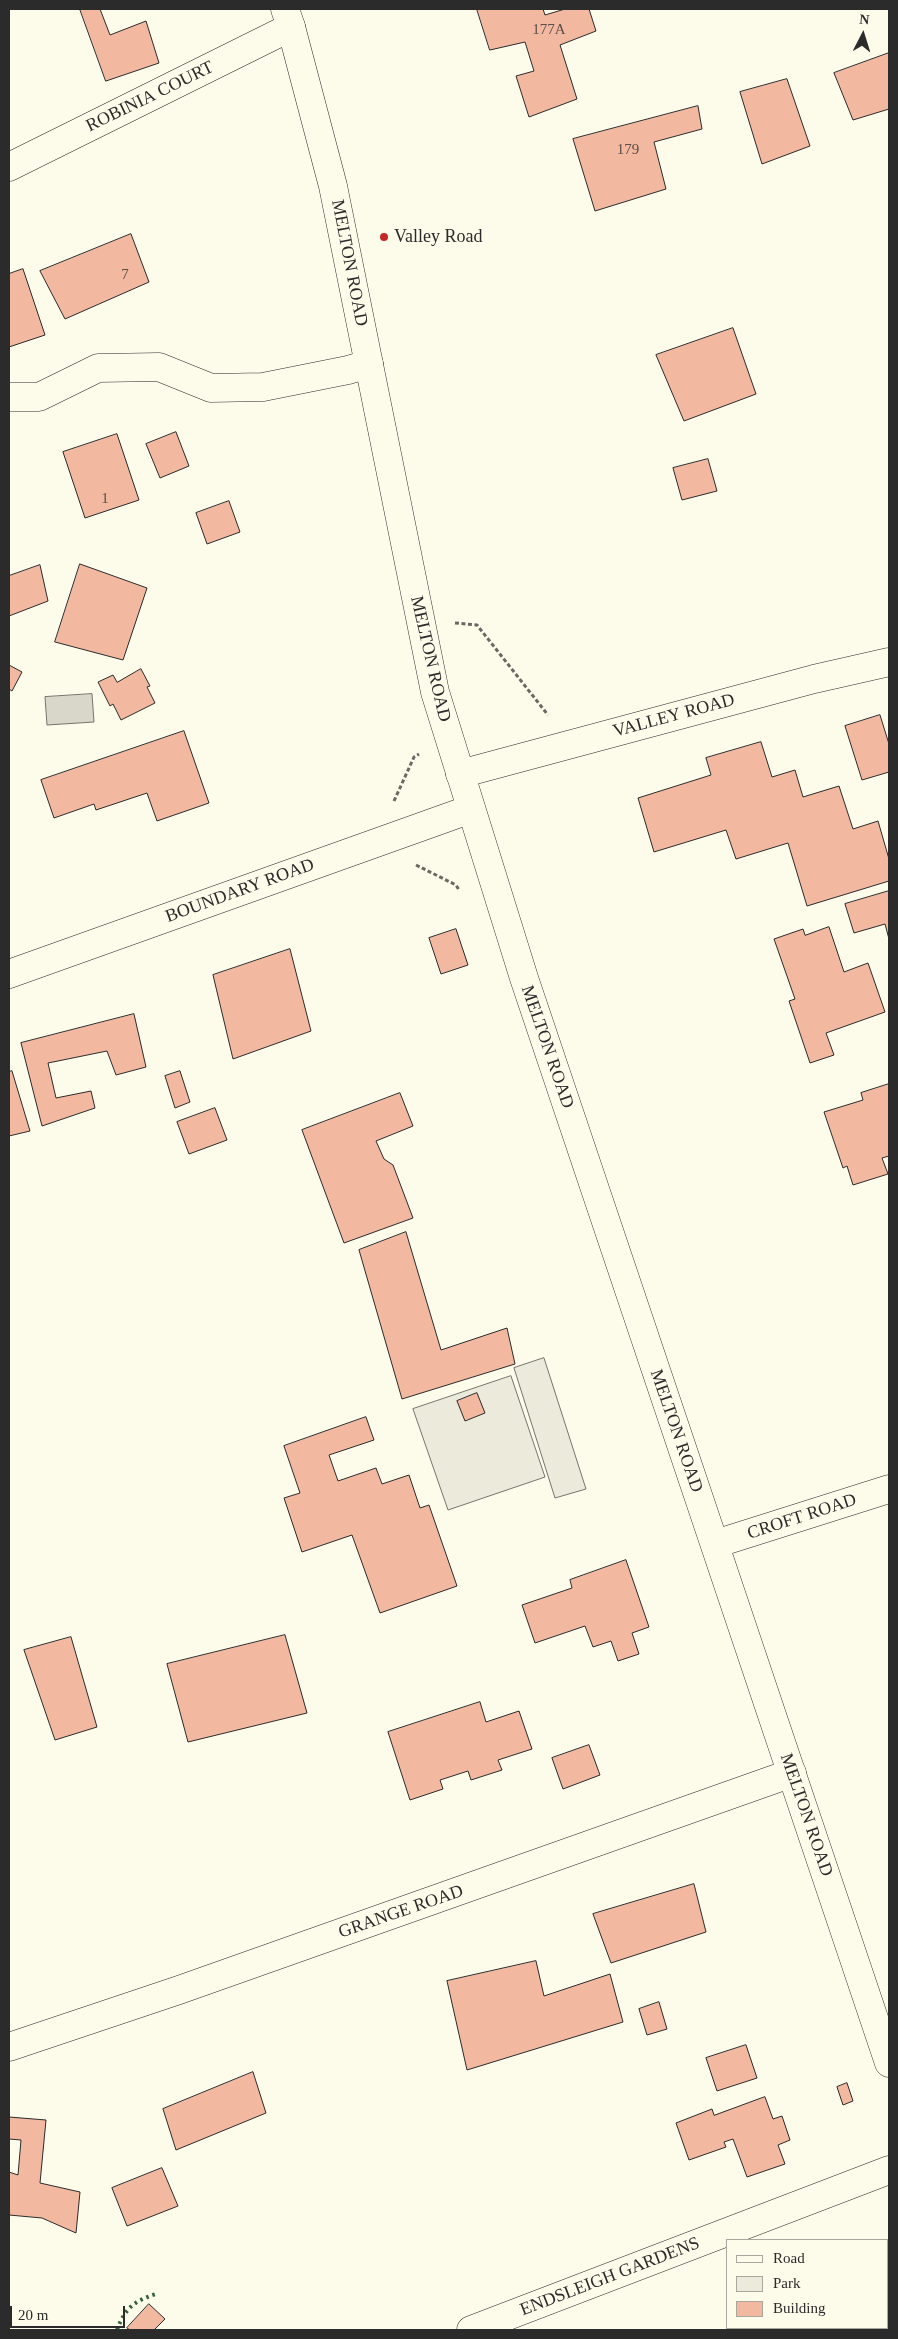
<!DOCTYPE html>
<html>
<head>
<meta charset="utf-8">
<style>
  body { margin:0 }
  #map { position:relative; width:898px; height:2339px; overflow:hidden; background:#fdfbea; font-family:Georgia,serif }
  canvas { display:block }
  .frame { position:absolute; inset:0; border:10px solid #2b2b2b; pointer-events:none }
  .legend { position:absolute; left:726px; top:2239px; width:162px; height:90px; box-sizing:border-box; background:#fdfbea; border:1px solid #a9a89e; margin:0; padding:6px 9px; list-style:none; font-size:15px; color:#2b2b2b }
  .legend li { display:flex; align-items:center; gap:10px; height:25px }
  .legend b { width:25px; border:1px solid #a9a89e }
  .north { position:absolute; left:838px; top:10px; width:50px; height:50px; -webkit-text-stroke:4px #fdfbea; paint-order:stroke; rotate:5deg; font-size:14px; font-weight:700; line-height:20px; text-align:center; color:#2b2b2b }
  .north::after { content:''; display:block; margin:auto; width:18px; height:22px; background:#2b2b2b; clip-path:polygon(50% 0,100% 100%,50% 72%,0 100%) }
  .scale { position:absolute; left:10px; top:2306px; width:115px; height:22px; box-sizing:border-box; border:2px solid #2b2b2b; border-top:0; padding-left:6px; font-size:15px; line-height:18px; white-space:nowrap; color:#2b2b2b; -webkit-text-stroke:4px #fdfbea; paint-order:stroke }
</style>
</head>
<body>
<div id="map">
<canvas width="898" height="2339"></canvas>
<div class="frame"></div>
<ul class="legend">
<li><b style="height:6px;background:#fdfbea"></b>Road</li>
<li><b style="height:14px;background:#ecebdb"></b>Park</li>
<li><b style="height:14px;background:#f2b8a0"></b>Building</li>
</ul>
<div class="north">N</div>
<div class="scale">20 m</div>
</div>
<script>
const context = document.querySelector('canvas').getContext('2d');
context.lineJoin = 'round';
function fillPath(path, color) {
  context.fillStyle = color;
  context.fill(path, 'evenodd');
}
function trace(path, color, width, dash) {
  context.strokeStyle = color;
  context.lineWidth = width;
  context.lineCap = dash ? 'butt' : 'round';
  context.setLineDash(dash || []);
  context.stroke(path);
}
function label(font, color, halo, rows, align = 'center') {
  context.font = font + ' Georgia,serif';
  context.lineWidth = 4;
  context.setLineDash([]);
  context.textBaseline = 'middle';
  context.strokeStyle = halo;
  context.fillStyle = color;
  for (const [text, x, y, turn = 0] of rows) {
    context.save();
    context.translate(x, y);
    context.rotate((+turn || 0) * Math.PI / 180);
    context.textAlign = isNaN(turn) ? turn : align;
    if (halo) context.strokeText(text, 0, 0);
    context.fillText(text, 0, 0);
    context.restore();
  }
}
const green = new Path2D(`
  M511,1376l34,101 -97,33 -35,-101z`);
const parking = new Path2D(`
  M544,1358l42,131 -31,9 -41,-130z`);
const water = new Path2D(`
  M92,694l2,28 -47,3 -2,-28z`);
const building = new Path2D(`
  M80,9h20l10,26 36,-14 13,42 -53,18z
  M477,9h66l2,6 20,-6h24l7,22 -36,14 17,54 -48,18 -13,-41 18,-5 -9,-29 -35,8z
  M889,53v56l-36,11 -19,-47z
  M787,79l23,67 -48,18 -22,-72z
  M698,106l4,23 -48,13 12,47 -71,22 -22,-72z
  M131,234l18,48 -84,37 -25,-48z
  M23,269l22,66 -36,12v-73z
  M733,328l23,66 -72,27 -28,-66z
  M176,432l13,34 -29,12 -14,-34z
  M117,434l22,66 -54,18 -22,-66z
  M708,459l9,32 -35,9 -9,-32z
  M229,501l11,31 -33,12 -11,-31z
  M80,564l67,24 -24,72 -68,-18z
  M40,565l8,36 -39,15v-40z
  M9,665l13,7 -10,19 -3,-2z
  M141,669l9,17 -3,1 8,16 -34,17 -8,-16 -3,2 -12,-24 15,-7 4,7z
  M880,715l9,29v28l-27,8 -17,-54z
  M184,731l25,72 -52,18 -10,-28 -51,17 -2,-6 -40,14 -13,-38z
  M761,742l11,35 23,-7 8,27 36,-11 14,43 25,-8 11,38v22l-82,25 -19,-63 -52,16 -10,-29 -72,22 -16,-54 73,-23 -5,-17z
  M889,891v48l-4,-15 -31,9 -9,-29z
  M829,927l15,45 24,-9 17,49 -59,21 8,22 -24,8 -21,-62 6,-2 -21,-60 29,-10 2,6z
  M456,929l12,36 -27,9 -12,-36z
  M290,949l21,82 -78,28 -20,-84z
  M134,1014l12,53 -30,8 -9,-24 -59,12 8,35 35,-7 4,17 -53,18 -21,-83z
  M12,1071l18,60 -21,5v-64z
  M180,1071l10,31 -15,6 -10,-32z
  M889,1084v72l-7,2 6,16 -35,11 -6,-19 -4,2 -19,-56 39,-12 -2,-7z
  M400,1093l13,33 -37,15 8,18 9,6 20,53 -69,25 -42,-113z
  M215,1108l12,32 -38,14 -12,-32z
  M406,1232l35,118 66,-22 8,36 -113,35 -43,-149z
  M477,1393l8,20 -20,8 -8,-20z
  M366,1417l8,23 -45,15 9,26 38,-13 6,16 27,-9 11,33 9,-3 28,81 -77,27 -28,-78 -50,17 -18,-54 16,-5 -16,-47z
  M626,1560l23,67 -17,6 7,21 -21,7 -7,-20 -18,6 -8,-21 -50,17 -13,-38 50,-17 -2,-8z
  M285,1635l22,78 -119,29 -21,-78z
  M71,1637l26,90 -42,13 -31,-90z
  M480,1702l6,20 33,-11 13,38 -34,11 4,10 -31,10 -3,-9 -28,9 3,9 -33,11 -22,-68z
  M589,1745l11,30 -37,14 -11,-31z
  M694,1884l12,48 -95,31 -18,-49z
  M536,1961l8,35 66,-22 13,48 -156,48 -20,-89z
  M659,2002l8,27 -20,6 -8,-26z
  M746,2045l11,33 -40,13 -11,-33z
  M253,2072l13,41 -90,37 -13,-41z
  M847,2083l6,18 -10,4 -6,-18z
  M765,2097l8,22 9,-3 8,24 -12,5 7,19 -38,13 -14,-38 -9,3 2,5 -37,13 -13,-37 36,-14 2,6z
  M9,2117l37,3 -6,63 40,9 -4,41 -34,-15 -33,-3v-43l9,3 3,-35 -12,-1z
  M162,2168l16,38 -51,20 -15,-38z
  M149,2304l16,15 -11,11h-24l-3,-2z
  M804,2328h38l-2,2h-37z`);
const path = new Path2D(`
  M455,623l22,2 71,90
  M394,801l20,-44 5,-3
  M416,865l40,20 3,5`);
const minor = new Path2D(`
  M9,167l282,-140
  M9,397h30l59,-29 61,-1 52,21 52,-1 85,-17 21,-6
  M715,1544l174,-55
  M9,2047l170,-57 613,-217
  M471,2330l418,-160`);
const tertiary = new Path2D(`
  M460,774l354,-95 75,-17
  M9,974l462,-165`);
const primary = new Path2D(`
  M285,9l6,18 42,159 102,506 89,286 365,1085`);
const hedge = new Path2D(`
  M117,2330c8,-22 17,-29 39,-36`);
const markers = [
  [384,237,5,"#c62828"]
];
const numberNames = [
  ["177A",549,30],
  ["179",628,150],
  ["7",125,275],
  ["1",105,499]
];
const streetNames = [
  ["ROBINIA COURT",150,97,-26],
  ["MELTON ROAD",349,263,79],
  ["MELTON ROAD",430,659,77],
  ["VALLEY ROAD",674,716,-15],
  ["BOUNDARY ROAD",240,891,-20],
  ["MELTON ROAD",547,1047,71],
  ["MELTON ROAD",676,1431,71],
  ["CROFT ROAD",802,1517,-18],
  ["MELTON ROAD",806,1815,71],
  ["GRANGE ROAD",401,1912,-19],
  ["ENDSLEIGH GARDENS",610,2277,-21]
];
const poiNames = [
  ["Valley Road",394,237]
];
fillPath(green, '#ecebdb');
trace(green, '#74746e', 1);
fillPath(parking, '#eceadb');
trace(parking, '#74746e', 1);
fillPath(water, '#d8d7c9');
trace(water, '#74746e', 1);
fillPath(building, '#f2b8a0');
trace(building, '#2b2b2b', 1);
trace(minor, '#2b2b2b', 29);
trace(tertiary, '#2b2b2b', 29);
trace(primary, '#2b2b2b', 29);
trace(path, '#6a6964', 3, [4, 2.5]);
trace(minor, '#fdfbea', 28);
trace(tertiary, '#fdfbea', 28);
trace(primary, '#fdfbea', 28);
trace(hedge, '#34623c', 4, [2.5, 4]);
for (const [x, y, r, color] of markers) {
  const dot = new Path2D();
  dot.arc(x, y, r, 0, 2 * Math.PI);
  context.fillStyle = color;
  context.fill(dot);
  trace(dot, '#fdfbea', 2);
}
label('15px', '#5d4e48', null, numberNames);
label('18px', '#2b2b2b', '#fdfbea', streetNames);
label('18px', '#2b2b2b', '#fdfbea', poiNames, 'left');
</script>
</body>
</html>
